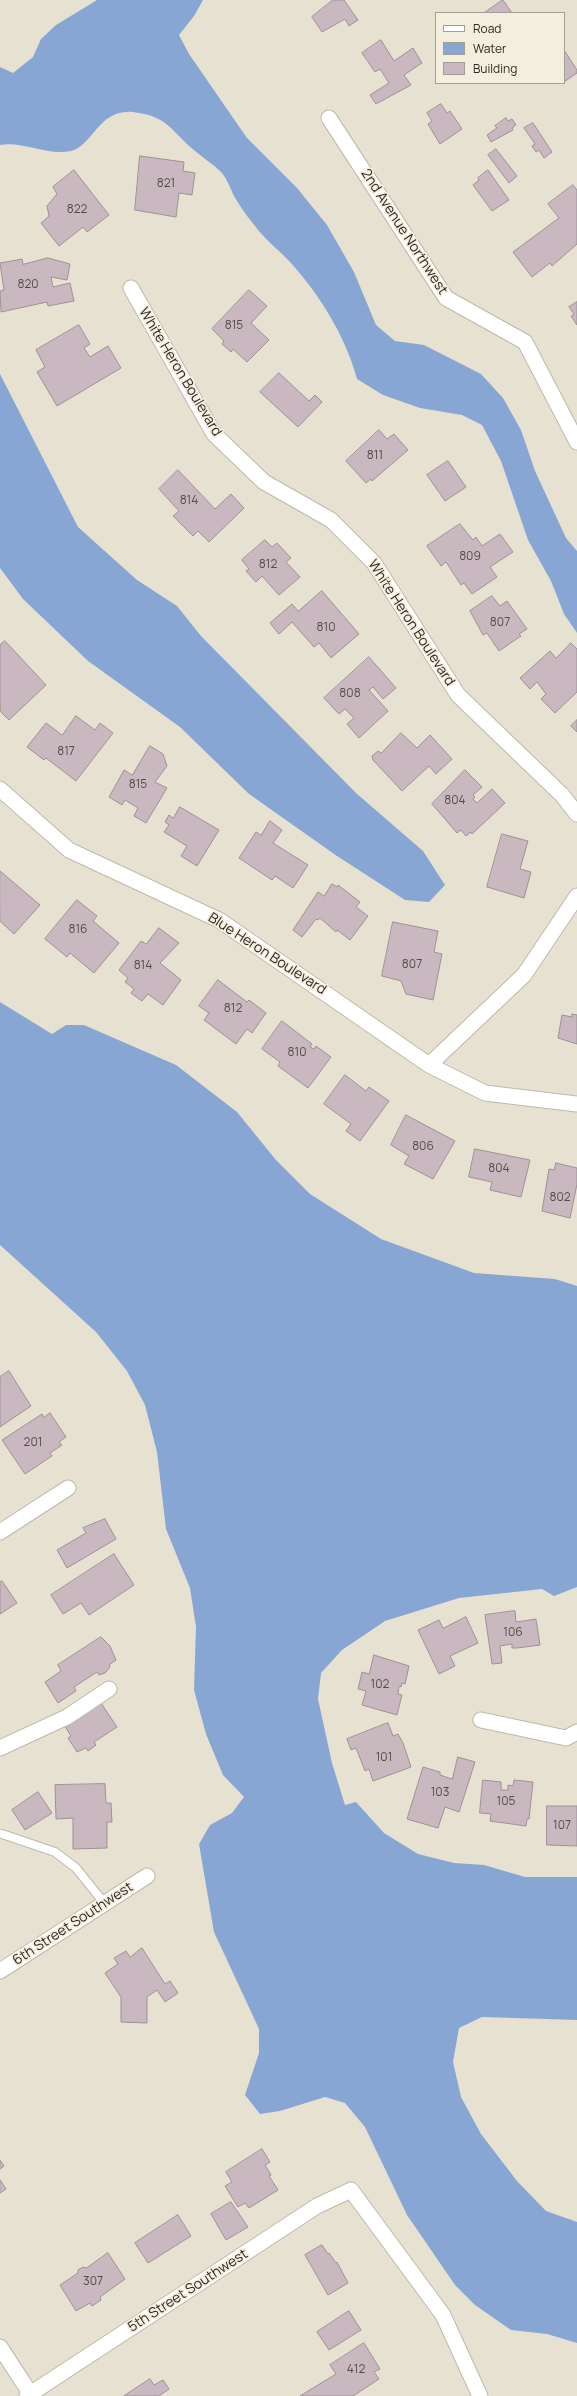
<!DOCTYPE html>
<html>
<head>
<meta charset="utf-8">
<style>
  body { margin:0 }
  #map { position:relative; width:577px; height:2396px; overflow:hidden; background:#e7e1d2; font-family:Manrope,sans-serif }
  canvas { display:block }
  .legend { position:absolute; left:435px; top:12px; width:130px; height:72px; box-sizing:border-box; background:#f4eedf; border:1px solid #a49f94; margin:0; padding:5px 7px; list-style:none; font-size:12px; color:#2b2923 }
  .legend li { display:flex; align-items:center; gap:8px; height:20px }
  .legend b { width:20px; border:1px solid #a49f94 }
</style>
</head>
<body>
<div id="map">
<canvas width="577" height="2396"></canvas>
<ul class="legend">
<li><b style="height:5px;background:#fff"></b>Road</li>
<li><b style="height:11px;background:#88a6d3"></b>Water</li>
<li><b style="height:11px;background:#c9b8bf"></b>Building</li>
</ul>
</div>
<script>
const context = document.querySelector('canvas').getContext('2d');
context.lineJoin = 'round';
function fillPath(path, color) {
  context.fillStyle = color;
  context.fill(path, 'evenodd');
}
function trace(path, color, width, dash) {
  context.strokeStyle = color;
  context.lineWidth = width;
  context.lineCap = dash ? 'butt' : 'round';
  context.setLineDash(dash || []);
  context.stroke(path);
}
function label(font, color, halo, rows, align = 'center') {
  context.font = font + ' Manrope,sans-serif';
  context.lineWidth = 3.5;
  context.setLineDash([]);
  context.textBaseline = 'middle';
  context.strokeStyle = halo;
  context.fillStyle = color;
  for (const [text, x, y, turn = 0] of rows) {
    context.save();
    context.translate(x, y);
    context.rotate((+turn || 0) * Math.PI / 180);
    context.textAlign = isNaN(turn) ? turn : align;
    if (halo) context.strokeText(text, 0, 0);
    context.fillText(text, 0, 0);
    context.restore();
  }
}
const water = new Path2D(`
  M97,0h106l-9,16 -15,19 10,19 58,84 50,50 30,37 27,47 22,53 19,16 29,4 57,29 22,24 18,32 14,41 31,67 11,13v82l-13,-19 -13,-33 -23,-41 -27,-79 -19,-36 -20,-10 -42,-7 -37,-13 -26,-16c-11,-42 -37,-84 -67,-117 -10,-11 -22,-20 -32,-32 -7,-9 -15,-19 -21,-29 -6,-9 -9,-22 -16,-29 -8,-8 -18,-14 -26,-21 -24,-20 -27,-35 -62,-39 -35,-3 -40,34 -62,39 -25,5 -47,-10 -71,-6v-78l13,6 20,-16 8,-18 15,-14z
  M0,374l78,153 59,53 40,26 24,30 155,157 67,58 22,34 -16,17 -24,-2 -68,-44 -88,-62 -69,-67 -92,-66 -65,-62 -23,-31z
  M0,1002l52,32 14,-9h18l92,40 61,47 39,48 34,34 71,45 93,34 81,6 22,7v301l-23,9 -12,-7 -83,9 -74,23 -43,29 -21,23 -3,26 14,64 13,42 11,-3 28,31 34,21 36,9 30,2 41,12h52v143l-95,-3 -23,11 -6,34 8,35 20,37 36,47 29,30 31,11v121l-30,-9 -36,-4 -36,-25 -20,-20 -48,-70 -42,-88 -20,-24 -20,-6 -45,14 -20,3 -15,-19 14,-42v-24l-45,-97 -15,-88 11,-19 22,-12 12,-16 -21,-22 -17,-41 -12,-44 2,-63 -6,-39 -24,-59 -9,-77 -12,-47 -18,-34 -31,-39 -96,-87z`);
const building = new Path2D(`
  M333,0h11l14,20 -9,6 -4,-7 -23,13 -10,-15z
  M503,0l9,13h-28z
  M381,40l13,21 19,-13 9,15 -18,12 7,10 -35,19 -6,-9 19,-12 -9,-14 -5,3 -13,-19z
  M564,50l13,20v3l-13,9z
  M441,104l6,9 3,-2 12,18 -22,15 -12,-20 4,-3 -5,-8z
  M506,118l2,3 4,-2 4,6 -4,3 1,2 -22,12 -4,-7 10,-7 -2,-2z
  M533,123l19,29 -8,6 -5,-8 -3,2 -4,-6 3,-2 -11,-16z
  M496,149l21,27 -8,7 -21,-28z
  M140,156l44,6 -1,9 12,2 -3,22 -13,-2 -3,24 -41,-7z
  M74,170l35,45 -22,17 -4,-5 -24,19 -18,-23 8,-7 -2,-10 10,-12 -4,-7z
  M488,170l21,30 -17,11 -19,-26 6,-5 -1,-2z
  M573,185l4,5v54l-25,22 -2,-3 -18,14 -19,-25 46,-34 -11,-14z
  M48,258l22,6 -3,16 -16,-3 2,10 17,-4 4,18 -26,5 -1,-4 -46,10 -1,-21 4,-1 -4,-27 22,-4 1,5z
  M249,290l18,16 -16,17 18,17 -22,22 -14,-13 -2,3 -9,-8 2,-3 -12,-12z
  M577,302v23l-6,-9 3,-2 -5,-7z
  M79,325l11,19 -6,4 6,9 18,-11 13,22 -64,38 -20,-34 8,-5 -9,-17z
  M279,373l30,28 6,-6 7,7 -24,25 -38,-35z
  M379,430l8,9 7,-5 14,16 -36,31 -1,-2 -5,4 -20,-22z
  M448,461l18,26 -21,14 -18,-26z
  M178,470l37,39 16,-15 13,14 -35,34 -11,-11 -5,5 -20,-20 6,-5 -20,-22z
  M460,524l13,16 3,-3 6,9 18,-12 13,18 -23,15 7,10 -25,17 -8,-11 -3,2 -15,-23 -5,4 -14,-20z
  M265,540l7,7 5,-4 14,15 -5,4 14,15 -21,18 -17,-19 -6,6 -10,-11 3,-2 -7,-9z
  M322,591l37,43 -28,24 -12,-15 -5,4 -22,-25 -13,12 -9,-11 22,-19 6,7z
  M492,596l8,10 7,-5 20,28 -8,5 2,2 -22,15 -12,-18 -4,2 -13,-24z
  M5,641l41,44 -37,35 -9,-9v-66z
  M571,643l6,6v43l-22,21 -14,-14 5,-5 -9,-12 -7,7 -10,-11 30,-27 6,7z
  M369,657l27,31 -13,11 -10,-12 -4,3 19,21 -29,27 -12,-14 7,-6 -9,-9 -6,5 -15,-16z
  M76,716l19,14 5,-7 13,10 -37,48 -30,-23 -2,2 -17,-13 19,-24 16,12z
  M577,720v12l-6,-6z
  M401,733l16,15 13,-13 22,24 -16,15 -7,-8 -27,25 -29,-31 -1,-4 6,-5 3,2z
  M150,746l13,8 4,12 -12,16 12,6 -21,35 -12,-7 4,-8 -13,-8 -3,5 -13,-8 15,-27 8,5z
  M465,770l17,17 -9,8 2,2 -2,2 4,4 15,-14 13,14 -33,31 -1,-2 -5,4 -5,-6 -4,3 -25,-29z
  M180,807l39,23 -22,36 -16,-10 6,-10 -23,-14 5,-7 -4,-3 4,-7 4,3z
  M270,821l12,9 -9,13 35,22 -15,23 -18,-12 -3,4 -33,-22 17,-26 5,3z
  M502,834l26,7 -8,28 11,3 -7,26 -37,-11z
  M0,871l40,34 -26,29 -14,-13z
  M332,884l5,3 1,-2 22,17 -4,5 12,9 -18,24 -13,-10 -1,2 -16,-14 -2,2 -2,-1 -14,18 -9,-7 25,-38 6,4z
  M77,900l20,16 -4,5 26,22 -25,30 -24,-20 -3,4 -22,-18z
  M393,922l45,9 -4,21 8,2 -9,46 -27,-6 -5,-13 -19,-5z
  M159,928l20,15 -19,20 21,17 -18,25 -15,-11 -6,7 -11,-8 3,-4 -9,-7 3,-4 -9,-8 22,-29 5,3z
  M218,980l29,22 2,-2 17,13 -14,20 -5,-4 -11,15 -32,-24 5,-7 -10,-7z
  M572,1014l5,1v29l-19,-6 4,-23 10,2z
  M282,1021l30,23 -2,3 4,2 2,-3 15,11 -23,31 -30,-22 2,-4 -18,-13z
  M345,1075l21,16 3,-4 20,14 -29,40 -14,-10 5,-7 -27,-20z
  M406,1115l49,26 -22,38 -29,-15 5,-8 -18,-11z
  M475,1149l55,11 -9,37 -31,-7 2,-8 -23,-5z
  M556,1163l21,5v16l-7,34 -28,-7 7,-42 5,1z
  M9,1371l22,35 -31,21v-50z
  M50,1413l16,24 -7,5 3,3 -12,8 2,3 -27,18 -23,-34 40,-26 2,3z
  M105,1519l11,20 -49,29 -10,-18 29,-17 -3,-5z
  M114,1554l20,31 -45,30 -8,-12 -18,11 -12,-19z
  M2,1581l15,22 -17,11v-32z
  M515,1611l1,11 20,-3 4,26 -23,3h-5v-4l-12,2 2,17 -10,1 -7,-49z
  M466,1617l12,26 -28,13 5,10 -16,8 -21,-44 21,-10 4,8z
  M101,1637l9,9 6,14 -7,5 1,2 -5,6 -6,2 -2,-3 -23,15 2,4 -18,12 -13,-21 16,-11 -3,-6z
  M374,1655l35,11 -4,18 -3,-1 -1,4 -2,-1 -1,8 4,1 -5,20 -35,-10 4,-14 -8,-2 4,-17 7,2z
  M101,1703l16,24 -23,15 2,3 -8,6 -2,-3 -9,4 -9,-14 3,-2 -7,-11z
  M388,1723l5,13 5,-2 5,9 8,24 -38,14 -4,-12 -4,2 -9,-23 -5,2 -4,-11z
  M458,1757l17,5 -16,50 -14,-5 -7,21 -31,-9 16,-52 17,5v3l12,4z
  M483,1780l18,2v8h7v-5l5,1 1,-6 19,2 -4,37h-2l-1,7 -36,-5 1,-7 -11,-1z
  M105,1784l1,19h5l1,19h-5v26l-34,1v-31l-17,1 -1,-34z
  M38,1792l14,21 -27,17 -13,-20z
  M547,1806h30v40l-30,-1z
  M142,1948l23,36 5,-3 8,12 -13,9 -8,-12 -10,7v26l-26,-1v-25l-16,-24 13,-9 -4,-6 12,-7 4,6z
  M262,2149l8,13 -5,3 6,10 -2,1 9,14 -29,18 -4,-5 -7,4 -13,-21 7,-4 -6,-10z
  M0,2160l4,6 -4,3z
  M0,2180l6,9 -6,4z
  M231,2202l17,25 -22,13 -15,-26z
  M178,2215l13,21 -43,27 -13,-20z
  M322,2245l6,9 1,-1 7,10 1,-1 11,21 -20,12 -23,-40z
  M108,2253l17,26 -25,18 1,3 -9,6 -2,-3 -14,8 -16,-26 18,-12v-3l5,-3 3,1z
  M349,2311l12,19 -32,20 -12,-18z
  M364,2343l16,26 -6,3 5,7 -26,17h-53l36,-22 -6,-9z
  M150,2379l4,6 9,-5 6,9 -10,7h-35z`);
const service = new Path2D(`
  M2,1834l53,18 21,16 29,36`);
const minor = new Path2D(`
  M329,118l117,180 79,44 52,100
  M131,288l83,146 50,48 67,38 43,43 84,132 104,100 15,19
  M0,789l69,61 150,70 210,145 56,28 92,11
  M429,1065l95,-90 53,-79
  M0,1532l68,-44
  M481,1720l85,18 11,-6
  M0,1748l67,-31 42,-28
  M0,1971l147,-95
  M0,2347l32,49
  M27,2396l290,-190 34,-16 92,125 37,81`);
const numberNames = [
  ["821",166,184],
  ["822",77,210],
  ["820",28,285],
  ["815",234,326],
  ["811",375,456],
  ["814",189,501],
  ["809",470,557],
  ["812",268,565],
  ["807",500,623],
  ["810",326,628],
  ["808",350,694],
  ["817",66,752],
  ["815",138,785],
  ["804",455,801],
  ["816",78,930],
  ["807",412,965],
  ["814",143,966],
  ["812",233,1009],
  ["810",297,1053],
  ["806",423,1147],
  ["804",499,1169],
  ["802",560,1198],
  ["201",33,1443],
  ["106",513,1633],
  ["102",380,1685],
  ["101",384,1758],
  ["103",440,1793],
  ["105",506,1802],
  ["107",562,1826],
  ["307",93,2282],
  ["412",356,2370]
];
const streetNames = [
  ["2nd Avenue Northwest",404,232,57],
  ["White Heron Boulevard",180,372,59],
  ["White Heron Boulevard",411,623,57],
  ["Blue Heron Boulevard",267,954,33],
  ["6th Street Southwest",73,1924,-33],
  ["5th Street Southwest",188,2291,-33]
];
fillPath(water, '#88a6d3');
fillPath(building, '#c9b8bf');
trace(building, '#9f9096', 1);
trace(service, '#bfb9ab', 10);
trace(minor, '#bfb9ab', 17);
trace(service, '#fff', 8);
trace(minor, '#fff', 15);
label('12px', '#524d4a', null, numberNames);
label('14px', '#2b2923', '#f4eedf', streetNames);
</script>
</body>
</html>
